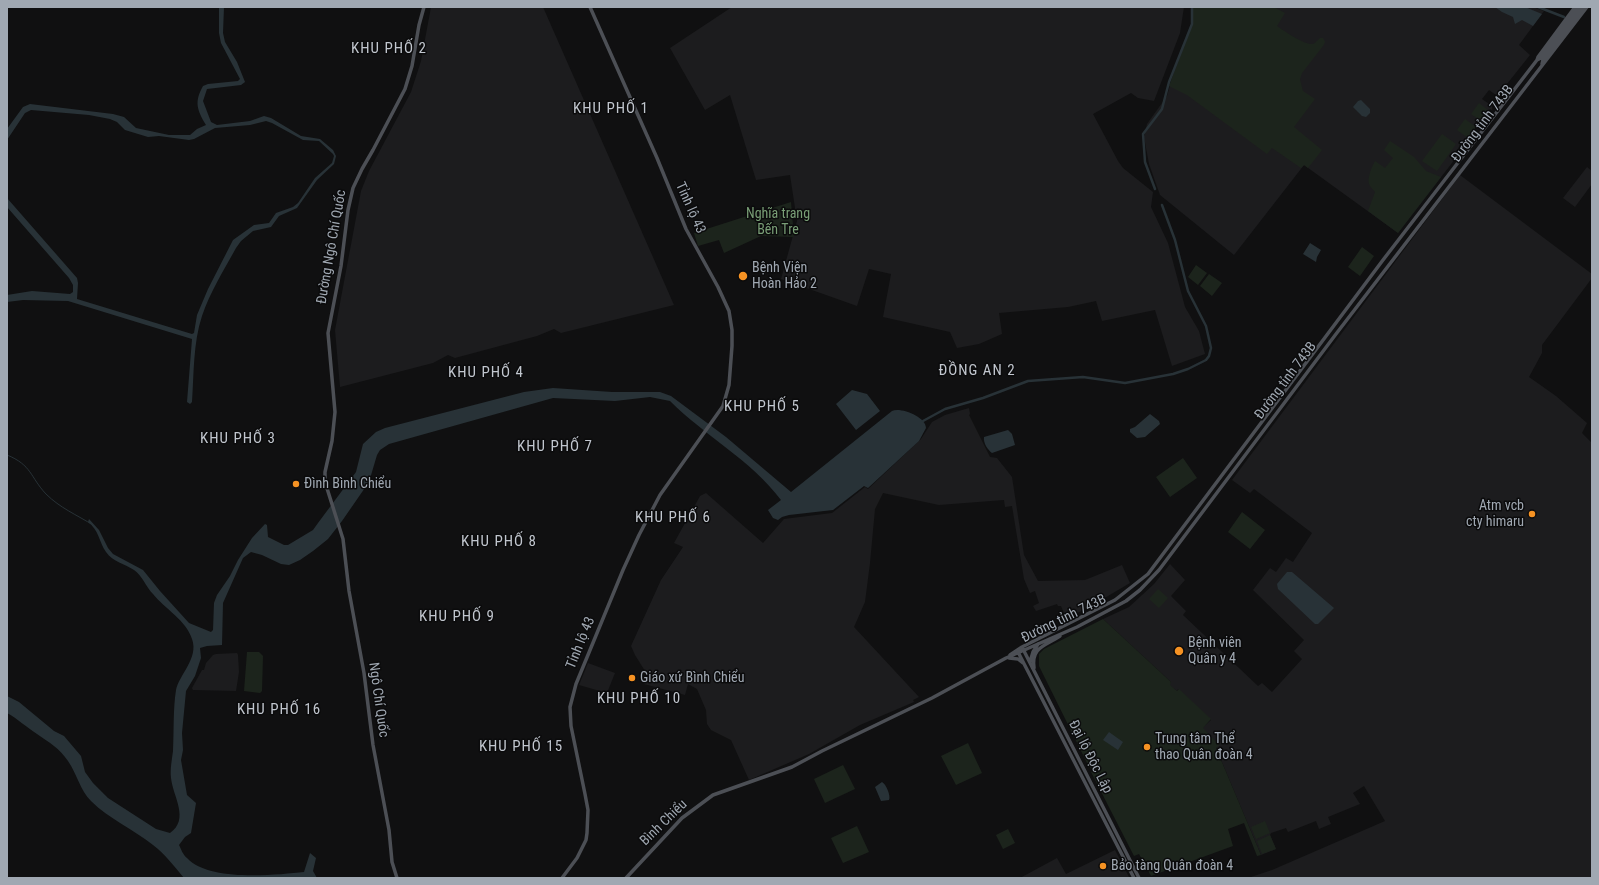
<!DOCTYPE html>
<html>
<head>
<meta charset="utf-8">
<style>
  body { margin:0 }
  #map { position:relative; width:1599px; height:885px; overflow:hidden; background:#101011; font-family:"Roboto Condensed",sans-serif }
  canvas { display:block }
  .frame { position:absolute; inset:0; border:8px solid #a0a8b2; pointer-events:none }
</style>
</head>
<body>
<div id="map">
<canvas width="1599" height="885"></canvas>
<div class="frame"></div>
</div>
<script>
const context = document.querySelector('canvas').getContext('2d');
context.lineJoin = 'round';
function fillPath(path, color) {
  context.fillStyle = color;
  context.fill(path, 'evenodd');
}
function trace(path, color, width, dash) {
  context.strokeStyle = color;
  context.lineWidth = width;
  context.lineCap = dash ? 'butt' : 'round';
  context.setLineDash(dash || []);
  context.stroke(path);
}
function label(font, color, halo, rows, align = 'center') {
  context.font = font + ' "Roboto Condensed",sans-serif';
  context.lineWidth = 3;
  context.setLineDash([]);
  context.textBaseline = 'middle';
  context.strokeStyle = halo;
  context.fillStyle = color;
  for (const [text, x, y, turn = 0] of rows) {
    context.save();
    context.translate(x, y);
    context.rotate((+turn || 0) * Math.PI / 180);
    context.textAlign = isNaN(turn) ? turn : align;
    if (halo) context.strokeText(text, 0, 0);
    context.fillText(text, 0, 0);
    context.restore();
  }
}
const built = new Path2D(`
  M431,7h112l131,298 -113,28 -7,-4 -17,7 -82,22 -7,-3 -15,8 -93,24 -5,-57 26,-139 8,-20 42,-79 10,-31z
  M732,7h452l-4,26 -26,68 -16,-3 -7,-5 -38,21 25,47 5,7 30,24 -2,15 17,36 17,64 14,24 6,23 -33,12 -17,-56 -53,11 -6,-20 -28,6 -69,6 3,21 -23,10 -22,4 -7,-16 -67,-15 8,-43 -22,-5 -12,37 -76,-27 16,-58 -7,-46 -34,5 -26,-85 -25,15 -35,-62z
  M1193,7h340l11,4 -25,34 11,10 -27,34 3,2 -6,7 -11,-8 -7,9 10,7v4l-2,-1 -30,39 2,2 -64,83 -94,-68 -70,90 -74,-60 -11,-31 -5,-27 3,-13 20,-28 8,-28 18,-45z
  M1587,167l5,4v13l-17,23 -12,-9z
  M1460,175l132,99v4l-50,67v8l-13,24 27,19 31,27 -5,10 10,10v435h-344l24,-8 113,-49 -21,-35 -11,7 7,11 -32,13 3,7 -12,5 -3,-8 -28,11 -2,-4 -15,5 -1,2 6,14 -15,6 -45,-107 2,-3 -16,-17 9,-8 -33,-31 -1,2 -8,-6 2,-3 -68,-63 26,-12 25,-23 16,-20 15,16 -14,16 15,15 -3,4 75,71 4,-3 10,9 30,-33 -8,-8 10,-11 -51,-50 17,-22 6,4 10,-14 7,4 19,-29 -58,-44 -4,4 -18,-13z
  M969,408l1,6 -1,1 21,42 7,1 15,19 12,78 14,26 47,-1 37,-15 8,18 -44,26 -20,9 -5,-12h-3l-1,-2 -21,7 -3,-5 6,-3 -4,-12 -5,2 -6,-14 -12,-73 -7,1 -1,-7 -65,5 -56,-12 -8,16 -5,54 -5,39 -11,25 65,70 -6,3 1,2 -54,23 -51,29 -60,26 -18,-40 -20,-10 -4,-6 -1,-14 -9,-21 -9,-5 -3,11 -41,-11 3,-9 -3,-1 1,-3 -10,-16 -4,-9 30,-66 22,-33 -9,-4 26,-47 6,-3 57,50 21,-24 48,-6 33,-26 3,2 53,-50 11,-17 13,-7z
  M237,653l1,2 1,17 -3,19 -43,-1 -1,-2 10,-18h2l2,-7 7,-8 3,-1z
  M588,663l27,10 -8,20 -28,-8z
  M1115,850l14,27 -2,1h-107l37,-20 9,16z`);
const green = new Path2D(`
  M1193,7h81l11,6 -8,13c7,5 27,19 36,18 3,-1 5,-5 7,-6h3l2,4 -2,4 -21,27 -2,6 3,12 12,8 -21,28 28,23 -14,18 -4,-3 -3,3 -29,-20 -5,6 -80,-59 -18,-9 24,-63z
  M1479,103l10,8 -8,10 -10,-7z
  M1465,119l11,8 -8,11 -11,-8z
  M1442,134l14,10 -19,27 -15,-10z
  M1390,141l24,16 12,14 15,6 -43,56 -30,-22 7,-19c-2,-3 -5,-5 -6,-8 -2,-6 3,-18 6,-23l10,7 8,-10 -9,-8z
  M791,202l3,35 -33,-1 -37,17 -5,-13 -21,6 -4,-13z
  M1362,247l12,9 -14,20 -12,-9z
  M1196,265l11,8 -9,12 -10,-8z
  M1209,274l13,9 -10,13 -12,-10z
  M1183,458l14,20 -27,19 -14,-20z
  M1242,512l23,18 -15,19 -22,-17z
  M1158,589l10,9 -9,10 -10,-9z
  M1103,619l68,63 -1,3 7,6 2,-2 32,30 -8,9 16,17 -3,3 45,107 -4,1 -13,-33 -16,6 5,17 -82,30 -12,-22 -5,2 -43,-84 2,-1 -3,-4h-1l-50,-101v-12l5,-5z
  M247,652h12l4,4 -1,35 -2,2 -16,-2z
  M968,743l14,30 -26,12 -15,-29z
  M843,765l12,24 -30,14 -11,-24z
  M1265,821l5,12 -14,6 -5,-12z
  M857,826l12,26 -26,11 -12,-25z
  M1008,829l7,14 -12,6 -7,-14z
  M1270,835l6,14 -14,5 -5,-13z`);
const water = new Path2D(`
  M219,7h5l-1,26 2,9 12,20 8,20 -4,3 -34,4 -4,12 8,21 6,3 33,-4 14,-5 7,2 30,18 19,3 13,11 3,6 -2,8 -17,16 -20,28 -18,8 -8,11 -18,4 -12,10 -5,7c-12,22 -26,44 -34,68 -9,27 -8,58 -10,86l-2,2 -3,-2 5,-63 -124,-38 -45,-1 -16,2v-7l25,-4 38,3 3,-2v-7l-4,-7 -62,-71v-9l70,80 1,5 -1,16 115,35 2,-1 3,-18 11,-26 25,-49 21,-15 15,-2 7,-10 17,-6 5,-4 17,-25 17,-15 2,-7 -1,-2 -14,-13 -16,-1 -31,-17 -6,-2 -16,4 -35,3 -21,11 -5,1 -30,-4 -11,1 -23,-7 -8,-8 -7,-3 -21,-4 -58,-5 -6,3 -18,27v-11l16,-22 7,-3 83,10 11,3 12,11 33,7h21l7,-6 9,-4c-9,-15 -12,-23 -3,-39l5,-2 30,-3 2,-2 -19,-36 -2,-10z
  M1495,7h30l17,7 -9,12 -11,-6 -7,4 -2,-7 -11,-5z
  M1361,100l9,9v4l-4,4 -4,-1 -9,-9 5,-6z
  M1310,243l11,7 -4,7 -1,5 -13,-8z
  M553,388l59,4h48l11,4 55,41 65,55 101,-81c9,-4 34,6 34,17l-7,13 -51,47 -4,-2 -31,24 -44,5 -7,2 -4,3 -5,-2 -5,-8 13,-10c-30,-40 -76,-64 -111,-99l-20,-4 -35,4 -62,-3 -164,46 -9,6 -3,5 -8,27 -27,39 -14,18 -15,12 -13,9 -11,5 -8,-1 -19,-9 -11,-3 -8,6 -20,45 -1,42 -15,1 -7,2 1,10 -6,18 -9,15 -4,42 1,17 -2,10 6,35 9,8 -5,30 -6,4 -6,8c2,4 4,10 8,13 22,24 88,17 117,14l6,-19 6,5 -3,13 4,7h-133c-10,-12 -19,-24 -31,-33 -20,-16 -44,-26 -62,-44 -11,-11 -14,-27 -23,-40 -9,-13 -18,-18 -31,-27 -11,-7 -19,-15 -30,-21v-17l12,6 35,29 10,5 17,20 4,16 8,11 15,15 48,31 14,4c20,-14 3,-36 1,-55 -1,-9 1,-19 2,-27 1,-20 0,-42 3,-61 3,-15 23,-32 16,-51 -6,-19 -27,-30 -39,-45 -7,-7 -11,-19 -19,-24 -9,-6 -21,-8 -28,-18 -7,-10 -7,-22 -18,-30l1,-3 10,11 9,18 5,6 30,16 17,21 29,32 22,9 2,-2 1,-27 3,-8 13,-19 8,-16 14,-22 13,-14 2,1 1,12 16,8h4l25,-15 5,-7 38,-51 7,-28 13,-12 9,-4 139,-36z
  M852,390l15,4 13,17 -24,19 -20,-26z
  M1150,414l9,7 1,3 -15,13 -8,1 -7,-6v-3l5,-2z
  M1008,430l4,4 3,11 -23,8c-4,-3 -9,-10 -8,-16z
  M1287,572h5l42,36 -16,16h-3l-37,-35 -1,-5z
  M1109,732l14,10 -5,8 -15,-10z
  M882,782c4,2 9,14 7,18l-8,1 -6,-14z`);
const stream = new Path2D(`
  M7,455c25,10 23,22 39,39 14,14 31,21 47,31`);
const canal = new Path2D(`
  M1538,7l26,10
  M1155,189l-10,-27 -2,-28 19,-25 7,-27 23,-58v-17
  M923,421l22,-12 38,-11 45,-17 55,-4 42,6 48,-9 15,-5 18,-9 3,-4 2,-8 -5,-22 -18,-35 -13,-51 -13,-35`);
const major = new Path2D(`
  M1537,60l4,-2 38,-51
  M1542,64l1,-4 40,-53
  M1023,649l116,229
  M1018,652l116,226
  M1010,655l12,-8 93,-47 33,-26 235,-314 154,-200 1,-3 37,-50
  M1009,658l9,1 5,4
  M1030,662l3,-10 5,-8
  M1034,668c-3,-21 11,-22 26,-32
  M397,878l-5,-16 -3,-32 -16,-85 -9,-72 -15,-82 -6,-52 -18,-57v-10l7,-31 3,-29 -7,-79 13,-67 7,-56 5,-22 9,-19 11,-19 32,-61 7,-23 7,-41 5,-18
  M562,878l15,-20 9,-18 1,-7 1,-23 -3,-16 -14,-68 -1,-19 6,-23 47,-114 16,-35 21,-40 63,-89 6,-21 3,-39v-16l-3,-19 -11,-24 -32,-58 -29,-71 -67,-151
  M626,878l56,-60 31,-23 79,-28 30,-16 110,-53 74,-40 71,-31 49,-26 14,-11 19,-20 177,-236 251,-327`);
const markers = [
  [743,276,5,"#f69223"],
  [296,484,4,"#f69223"],
  [1532,514,4,"#f69223"],
  [1179,651,5,"#f69223"],
  [632,678,4,"#f69223"],
  [1147,747,4,"#f69223"],
  [1103,866,4,"#f69223"]
];
const streetNames = [
  ["Đường tỉnh 743B",1483,124,-53],
  ["Tỉnh lộ 43",690,208,66],
  ["Đường Ngô Chí Quốc",332,247,-80],
  ["Đường tỉnh 743B",1286,381,-53],
  ["Đường tỉnh 743B",1064,619,-26],
  ["Tỉnh lộ 43",581,643,-68],
  ["Ngô Chí Quốc",378,700,82],
  ["Đại lộ Độc Lập",1090,757,63],
  ["Bình Chiểu",664,823,-44]
];
const parkNames = [
  ["Nghĩa trang",778,214],
  ["Bến Tre",778,230]
];
const poiNames = [
  ["Bệnh Viện",752,268],
  ["Hoàn Hảo 2",752,284],
  ["Đình Bình Chiểu",304,484],
  ["Atm vcb",1524,506,"right"],
  ["cty himaru",1524,522,"right"],
  ["Bệnh viên",1188,643],
  ["Quân y 4",1188,659],
  ["Giáo xứ Bình Chiểu",640,678],
  ["Trung tâm Thể",1155,739],
  ["thao Quân đoàn 4",1155,755],
  ["Bảo tàng Quân đoàn 4",1111,866]
];
const neighbourhoodNames = [
  ["KHU PHỐ 2",389,49],
  ["KHU PHỐ 1",611,109],
  ["ĐỒNG AN 2",977,371],
  ["KHU PHỐ 4",486,373],
  ["KHU PHỐ 5",762,407],
  ["KHU PHỐ 3",238,439],
  ["KHU PHỐ 7",555,447],
  ["KHU PHỐ 6",673,518],
  ["KHU PHỐ 8",499,542],
  ["KHU PHỐ 9",457,617],
  ["KHU PHỐ 10",639,699],
  ["KHU PHỐ 16",279,710],
  ["KHU PHỐ 15",521,747]
];
fillPath(built, '#1c1c1e');
fillPath(green, '#1c241c');
fillPath(water, '#283237');
trace(stream, '#283237', 1);
trace(canal, '#283237', 2.5);
trace(major, '#4c4f55', 3.5);
for (const [x, y, r, color] of markers) {
  const dot = new Path2D();
  dot.arc(x, y, r, 0, 2 * Math.PI);
  context.fillStyle = color;
  context.fill(dot);
  trace(dot, '#0b0b0c', 1.5);
}
label('14px', '#a0a8b2', '#0b0b0c', streetNames);
label('14px', '#799e76', '#0b0b0c', parkNames);
label('14px', '#a0a8b2', '#0b0b0c', poiNames, 'left');
context.letterSpacing = '1px';
label('15px', '#c1c6ce', '#0b0b0c', neighbourhoodNames);
context.letterSpacing = '0px';
</script>
</body>
</html>
